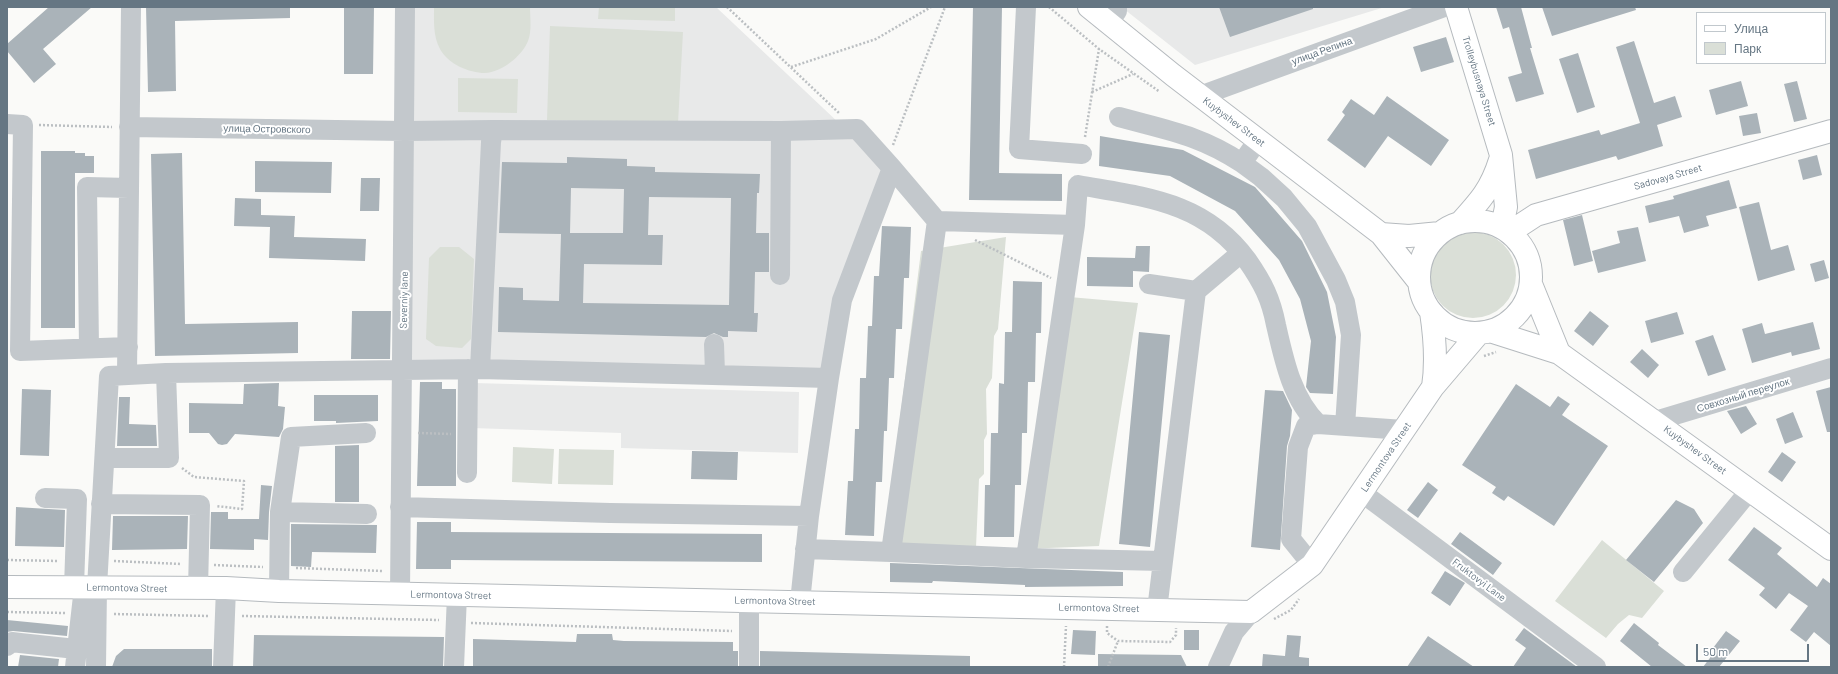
<!DOCTYPE html>
<html>
<head>
<meta charset="utf-8">
<style>
  body { margin:0 }
  #map { position:relative; width:1838px; height:674px; overflow:hidden; background:#fafaf8; font-family:Barlow,sans-serif }
  canvas { display:block }
  .frame { position:absolute; inset:0; border:8px solid #657683; pointer-events:none }
  .legend { position:absolute; left:1696px; top:12px; width:130px; height:52px; box-sizing:border-box; background:#fff; border:1px solid #c1c8cd; margin:0; padding:5px 7px; list-style:none; font-size:12px; color:#657683 }
  .legend li { display:flex; align-items:center; gap:8px; height:20px }
  .legend b { width:20px; border:1px solid #c1c8cd }
  .scale { position:absolute; left:1696px; top:644px; width:113px; height:18px; box-sizing:border-box; border:2px solid #657683; border-top:0; padding-left:5px; font-size:12px; line-height:14px; white-space:nowrap; color:#657683; -webkit-text-stroke:3px #fff; paint-order:stroke }
</style>
</head>
<body>
<div id="map">
<canvas width="1838" height="674"></canvas>
<div class="frame"></div>
<ul class="legend">
<li><b style="height:5px;background:#fff"></b>Улица</li>
<li><b style="height:11px;background:#dadfd7"></b>Парк</li>
</ul>
<div class="scale">50 m</div>
</div>
<script>
const context = document.querySelector('canvas').getContext('2d');
context.lineJoin = 'round';
function fillPath(path, color) {
  context.fillStyle = color;
  context.fill(path, 'evenodd');
}
function trace(path, color, width, dash) {
  context.strokeStyle = color;
  context.lineWidth = width;
  context.lineCap = dash ? 'butt' : 'round';
  context.setLineDash(dash || []);
  context.stroke(path);
}
function label(font, color, halo, rows, align = 'center') {
  context.font = font + ' Barlow,sans-serif';
  context.lineWidth = 4;
  context.setLineDash([]);
  context.textBaseline = 'middle';
  context.strokeStyle = halo;
  context.fillStyle = color;
  for (const [text, x, y, turn = 0] of rows) {
    context.save();
    context.translate(x, y);
    context.rotate((+turn || 0) * Math.PI / 180);
    context.textAlign = isNaN(turn) ? turn : align;
    if (halo) context.strokeText(text, 0, 0);
    context.fillText(text, 0, 0);
    context.restore();
  }
}
const built = new Path2D(`
  M414,7h302l142,134 26,29 -64,203 -409,-11z
  M1124,7h261l-190,58 -71,-56z
  M474,383l325,9 -1,61 -177,-5v-15l-149,-5z`);
const green = new Path2D(`
  M434,7h96c0,11 2,24 -2,34 -6,15 -26,31 -43,32 -16,0 -37,-9 -45,-24 -7,-13 -6,-28 -6,-42z
  M599,7h76v14l-77,-2z
  M550,26l133,6 -5,91 -131,-3z
  M458,78l60,1 -1,34 -59,-1z
  M1430 275a43 43 0 1 1 86 0a43 43 0 1 1-86 0Z
  M1006,237l-8,92 -4,7 -2,42 -6,11 1,45 -3,6v34l-5,5 -3,68 -92,-2 37,-294z
  M440,247h19l15,12 -3,80 -9,9 -26,-2 -10,-7 3,-81z
  M1058,296l80,7 -39,243 -76,3z
  M513,447l41,2 -2,35 -40,-2z
  M559,449l55,1 -1,35 -55,-1z
  M1602,540l62,51 -22,27 -13,-3 -11,9 -12,14 -51,-37z`);
const building = new Path2D(`
  M49,7h43l-49,42 13,15 -22,19 -27,-32v-7z
  M146,7h144v11l-115,3 1,70 -28,1z
  M344,7h30l-1,67h-29z
  M973,7h29l-3,166 63,1v27l-93,-1z
  M1219,7h94v2l-83,28z
  M1496,7h25l11,41h-2l14,46 -28,8 -8,-25 14,-4 -13,-46 -6,2z
  M1542,7h93l1,3 -84,26z
  M1446,37l8,25 -33,10 -8,-25z
  M1634,41l20,62 21,-7 7,21 -25,8 6,21 -45,14 -2,-4 -80,23 -8,-29 71,-20 2,5 39,-12 -24,-76z
  M1578,53l17,54 -18,6 -18,-54z
  M1741,81l7,25 -32,9 -7,-25z
  M1797,81l10,38 -13,3 -10,-38z
  M1387,96l62,44 -18,26 -43,-30 -23,32 -38,-28 18,-25 -3,-3 9,-13 23,16z
  M1757,113l4,20 -18,3 -4,-20z
  M1100,136l83,14 72,37 47,54 25,51 9,45 -3,57 -23,-1 -4,-6 5,-46 -11,-42 -21,-39 -44,-49 -65,-35 -71,-10z
  M41,151h34v2h10v3h9v17h-19v155h-34z
  M182,153l3,171 113,-2v31l-143,3 -4,-202z
  M1817,155l5,20 -19,5 -5,-20z
  M567,157l60,2v7l28,1v5l105,2 -1,19h-2l-1,40h13v39h-14l-1,41h4l-1,19 -29,-1v6h-5l-9,-4 -8,4 -208,-5 1,-45 24,1v12l36,1 2,-67 -62,-1 3,-71 65,1zM571,188l53,1 -1,44h-53zM649,197l82,1 -2,107 -146,-2 1,-39 78,1 1,-30h-15z
  M255,161l77,1 -1,31 -76,-1z
  M361,178h19l-1,33h-19z
  M1729,180l8,28 -31,8 3,10 -25,7 -5,-17 -30,7 -4,-17 29,-7 -1,-3z
  M235,198l26,1v16l34,1 -1,21 72,2 -1,22 -96,-3 1,-31 -36,-1z
  M1759,202l12,48 17,-5 7,25 -37,11 -19,-74z
  M1582,215l11,46 -19,5 -11,-46z
  M882,226l29,1 -2,51h-5l-2,51h-6l-2,49h-5l-2,53h-3l-2,51h-6l-2,54 -29,-1 3,-54h5l2,-52h4l1,-51h6l2,-52h4l2,-50h5z
  M1638,227l8,34 -48,12 -6,-22 28,-8 -3,-12z
  M1136,246h14l-1,26 -16,-1v16l-46,-1v-29l48,1z
  M1824,260l5,18 -14,4 -5,-18z
  M1013,281l29,1 -1,51h-5l-1,49h-7l-1,51h-5l-1,52h-6l-1,52h-30l1,-52h5l1,-52h7l1,-50 5,1 1,-52h7z
  M352,311h39l-1,48h-39z
  M1590,311l19,15 -16,20 -19,-15z
  M1677,312l7,22 -33,9 -6,-22z
  M1813,322l7,27 -28,7 -1,-4 -39,11 -10,-34 20,-6 3,11z
  M1139,332l31,3 -20,212 -31,-3z
  M1713,335l13,35 -18,6 -13,-35z
  M1642,349l17,16 -11,13 -18,-16z
  M420,382h22v7h14v97h-39z
  M279,383l-1,23 7,1 -2,22 -4,8 -44,-3 -8,10 -5,1 -4,-1 -9,-11h-20v-30l54,1 1,-20z
  M1516,384l34,23 8,-11 12,8 -8,11 46,31 -54,80 -46,-30 -4,5 -12,-8 4,-6 -34,-22z
  M1831,387v45h-4l-11,-41z
  M22,389l29,1 -2,66 -29,-1z
  M1265,390l18,1 9,19 -2,26 -3,10 -7,104 -29,-3z
  M314,395h64v26l-42,2v-2h-22z
  M119,397h11l-1,27 27,1 1,21h-40z
  M1746,406l11,18 -16,10 -14,-23z
  M1793,412l10,25 -18,7 -9,-25z
  M359,445v57h-24v-56z
  M692,451l46,1 -1,28 -46,-1z
  M1782,452l14,10 -14,20 -14,-10z
  M1428,482l10,8 -20,28 -11,-8z
  M261,485l11,1 -3,26 -1,28 -14,-1v11l-44,-1 1,-37h17v7h31z
  M1676,500l18,9 9,14 -49,59 -28,-22z
  M16,507l49,3 -1,37 -49,-1z
  M113,516h75l-1,33 -75,1z
  M417,522h34v10l311,2v28l-311,-2v9h-35z
  M291,524l86,1 -1,28 -64,-1 -1,15 -20,-1z
  M1754,527l28,21 -5,6 40,33 6,-9 8,6v62l-17,-14 -8,10 -16,-12 18,-24 -19,-13 -13,16 -17,-14 6,-7 -37,-28z
  M1460,532l42,31 -9,12 -42,-31z
  M890,563l233,9v14l-98,1v-2l-92,-4 -1,2 -42,-1z
  M1445,571l20,12 -15,23 -19,-13z
  M7,620l61,6 -1,10 -54,-5 -6,1z
  M1634,623l25,20 -1,2 29,22h-35l-32,-26z
  M1524,628l53,39h-64l13,-19 -11,-8z
  M1073,630l23,1 -1,24 -24,-1z
  M1184,630h15v20h-15z
  M1726,631l14,10 -21,26h-16l13,-17 -3,-2z
  M577,634h35l1,6 11,1 109,1v9h5v16h-265v-28l103,3z
  M254,635l190,2 -1,30h-190z
  M1287,635l14,1 -2,21 10,1v9h-47l1,-13 22,2z
  M1428,636l46,31h-67z
  M124,649h88v18h-100l4,-11z
  M760,651l210,5v11h-210z
  M1098,654l83,1 6,12 -89,-1z
  M20,655l39,4 -1,8h-40z`);
const path = new Path2D(`
  M727,7l112,106
  M1049,7l50,42 61,43
  M791,67l85,-28 55,-32
  M1092,92l41,-18
  M39,125l73,2
  M1085,137l14,-88
  M893,145l52,-138
  M975,240l76,38
  M1484,356l12,-4
  M418,433l33,1
  M182,468l12,9 50,4 -2,28 -26,-3
  M7,560l52,1
  M114,561l67,3
  M214,565l49,2
  M296,568l87,3
  M7,612l58,1
  M114,614l95,2
  M242,616l197,4
  M1274,619l17,-9 8,-11
  M471,623l261,8
  M1107,626v7l11,8 52,1 6,-7v-7
  M1064,667l2,-41
  M1108,667l10,-26`);
const minor = new Path2D(`
  M1026,7l-7,142 63,5
  M1108,23l9,-12v-4
  M1200,96l244,-89
  M1119,117c47,13 81,18 123,46l16,-23
  M7,124l16,1 -3,226 108,-4
  M129,127l276,4 88,-1 288,1 76,-2 35,39
  M1242,163l19,14 23,21 23,28 29,54 9,22 6,33 -6,91
  M937,221l138,4 -49,333
  M1075,225l3,-40c66,12 126,16 169,75 16,23 24,39 29,65 8,35 16,74 42,99l86,6
  M780,275l1,-144
  M1149,284l47,7 -39,319
  M1196,291l45,-38
  M714,344l1,29
  M89,348l-2,-161 42,1
  M480,369l11,-227 2,-12
  M127,374l4,-367
  M1655,421l176,-53
  M105,458h64l-3,-85
  M467,473l1,-104
  M1361,492l235,175
  M45,498l32,1 -3,88
  M101,504l99,1 -2,84
  M400,507l210,6 199,3
  M280,512l87,2
  M891,552l135,6 137,3
  M1312,565l-21,-26 7,-92 8,-21 12,-2
  M1683,572l67,-82
  M279,591l1,-79 11,-75 75,-4
  M400,594l5,-587
  M800,602l9,-86 20,-138 13,-78 50,-132 45,53 -46,331 -86,-3
  M7,646l5,-4 8,1 56,6
  M75,667l9,-80
  M96,667l1,-80 12,-211 57,-3 314,-4 349,9
  M223,667l3,-79
  M454,667l3,-72
  M749,667v-66
  M1218,667l16,-35 17,-20`);
const major = new Path2D(`
  M1089,7l84,68 208,159 38,48
  M1456,7l45,148 5,52 -4,20
  M1419 277a56 56 0 1 1 112 0a56 56 0 1 1-112 0Z
  M1460,223c20,-22 31,-34 40,-63
  M1510,232l26,-17 295,-84
  M1381,234l28,2 31,-3
  M1531,284l28,69
  M1431,312c4,26 6,49 2,75
  M1490,331l69,22 272,196
  M7,587l219,1 53,3 972,21 61,-47 121,-178 46,-54`);
const streetNames = [
  ["улица Репина",1322,51,-20],
  ["Trolleybusnaya Street",1479,81,73],
  ["Kuybyshev Street",1234,122,37],
  ["улица Островского",267,129,1],
  ["Sadovaya Street",1668,177,-16],
  ["Severniy lane",404,300,-89],
  ["Совхозный переулок",1743,395,-17],
  ["Kuybyshev Street",1695,450,36],
  ["Lermontova Street",1386,457,-56],
  ["Fruktovyi Lane",1479,580,37],
  ["Lermontova Street",127,588,1],
  ["Lermontova Street",451,595,1],
  ["Lermontova Street",775,601,1],
  ["Lermontova Street",1099,608,1]
];
fillPath(built, '#e8e9e9');
fillPath(green, '#dadfd7');
fillPath(building, '#aab3b9');
trace(major, '#b5babe', 24);
trace(path, '#bbbfc2', 2.5, [2, 2]);
trace(minor, '#c3c8cc', 20);
trace(major, '#fff', 22);
label('10px', '#657683', '#fff', streetNames);
</script>
</body>
</html>
